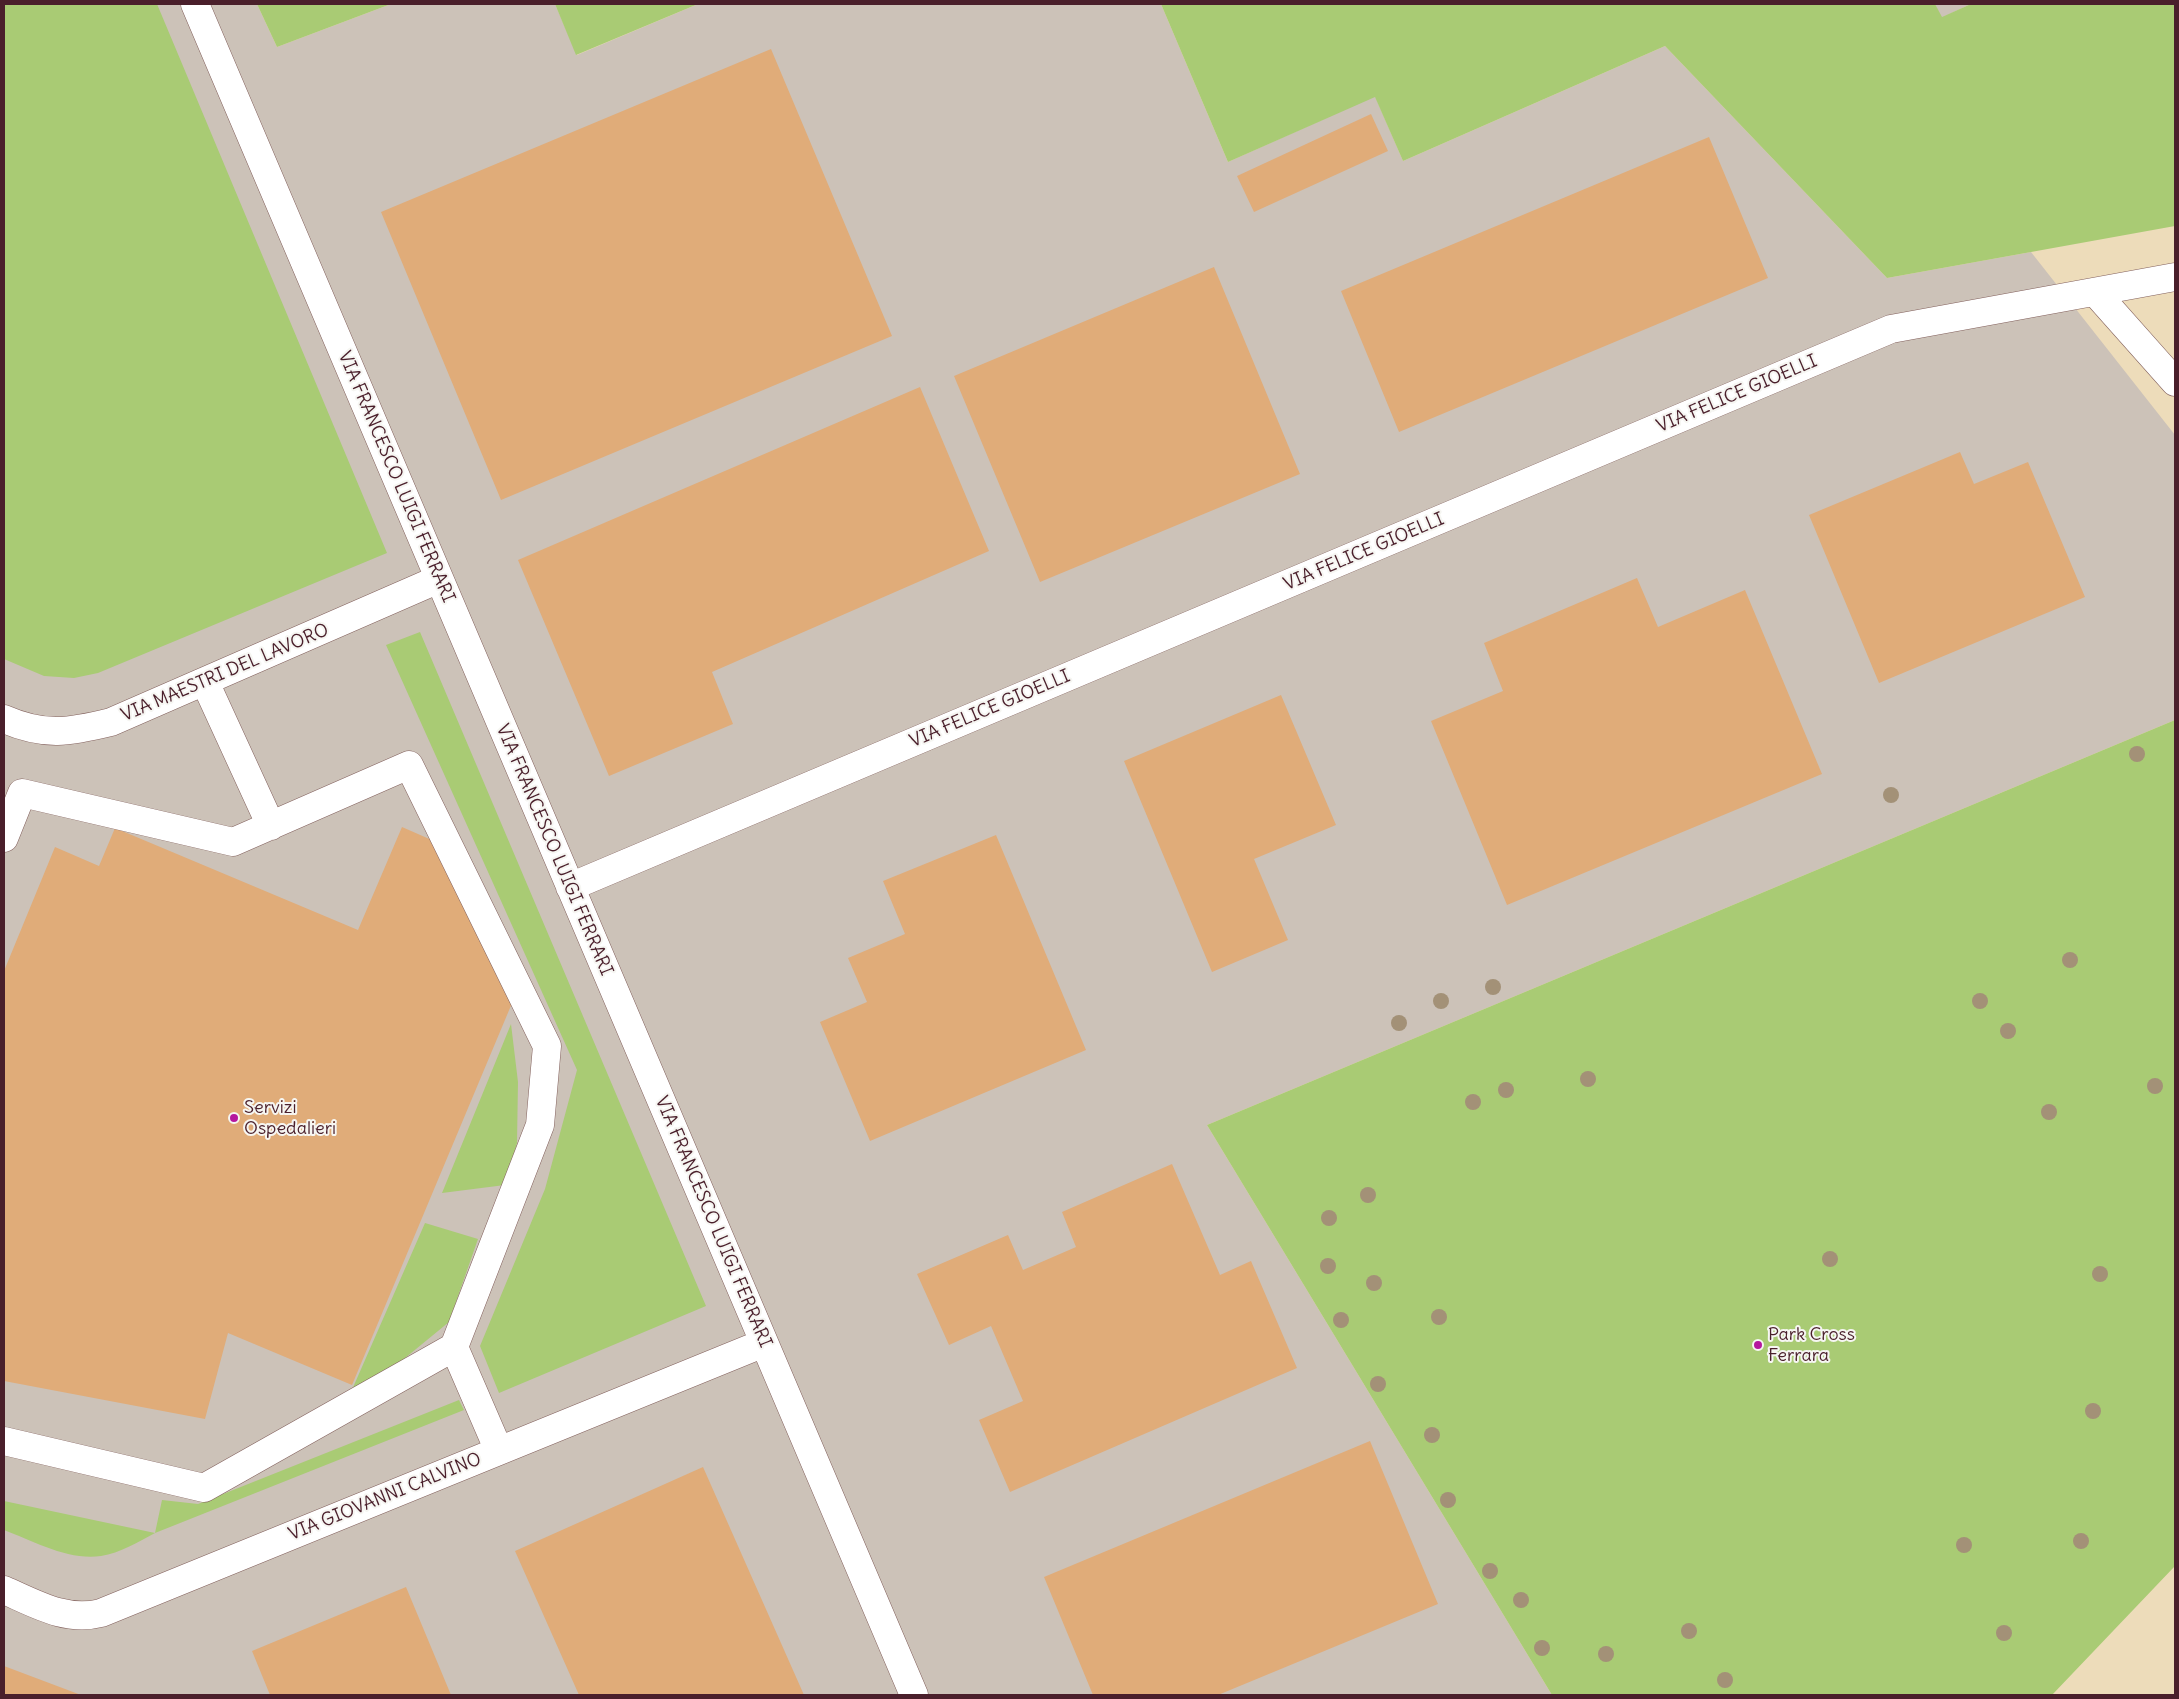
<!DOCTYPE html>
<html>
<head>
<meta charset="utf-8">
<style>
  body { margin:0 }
  #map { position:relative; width:2179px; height:1699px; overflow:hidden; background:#eddcba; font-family:Delius,sans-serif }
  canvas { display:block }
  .frame { position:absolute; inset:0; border:5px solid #4a1f2b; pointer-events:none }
</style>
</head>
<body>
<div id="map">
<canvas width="2179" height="1699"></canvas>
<div class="frame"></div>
</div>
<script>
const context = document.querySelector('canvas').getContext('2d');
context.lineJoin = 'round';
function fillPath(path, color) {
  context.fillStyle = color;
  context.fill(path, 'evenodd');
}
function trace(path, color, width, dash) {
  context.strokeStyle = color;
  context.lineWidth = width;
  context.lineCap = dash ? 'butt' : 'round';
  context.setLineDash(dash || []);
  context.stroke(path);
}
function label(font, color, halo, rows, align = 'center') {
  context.font = font + ' Delius,sans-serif';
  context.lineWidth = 4;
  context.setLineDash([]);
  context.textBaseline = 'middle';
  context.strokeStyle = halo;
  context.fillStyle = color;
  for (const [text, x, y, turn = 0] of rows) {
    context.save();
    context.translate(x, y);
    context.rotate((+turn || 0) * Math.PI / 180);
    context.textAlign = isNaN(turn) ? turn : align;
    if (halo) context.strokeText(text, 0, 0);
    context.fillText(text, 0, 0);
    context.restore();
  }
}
const industrial = new Path2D(`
  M4,4h253l20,43 114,-43h164l22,51 121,-51h463l67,158 147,-66 28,65 262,-115 222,232 144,-26 144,183v285l-968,405 345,570h-1548z
  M1935,4h36l-30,14z`);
const green = new Path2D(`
  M4,4h153l230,549 -289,120 -24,5 -30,-2 -40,-17z
  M257,4h134l-114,43z
  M555,4h143l-122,51z
  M1161,4h774l7,13 29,-13h204v222l-288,52 -222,-232 -262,115 -28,-64 -147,65z
  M420,632l286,674 -207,87 -19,-47 65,-157 32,-119 -191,-425z
  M2175,720v846l-123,129h-500l-345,-570z
  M511,1024l7,58 -1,61 -12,42 -63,8z
  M425,1223l53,16 -29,83 -105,86z
  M459,1400l5,10 -309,123c-17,9 -35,20 -54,23 -32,5 -68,-15 -97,-26v-29l151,32 7,-33 36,4z`);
const building = new Path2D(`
  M771,49l121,287 -391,164 -120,-288z
  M1371,114l17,37 -134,61 -17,-36z
  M1709,137l59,141 -369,154 -58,-141z
  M1214,267l86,207 -260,108 -86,-206z
  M920,387l69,164 -277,121 21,52 -124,52 -91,-216z
  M1960,452l14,32 54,-22 57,135 -206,86 -70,-168z
  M1637,578l21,49 87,-37 77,184 -315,131 -76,-184 72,-30 -19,-48z
  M1281,695l55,130 -82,34 34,81 -76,32 -88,-211z
  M402,827l32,14 81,155 -163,389 -124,-52 -23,86 -201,-38v-134l1,-7h-1v-269l51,-124 44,19 16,-38 243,102z
  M996,835l90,215 -216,91 -50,-119 47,-20 -19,-44 57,-24 -22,-53z
  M1172,1164l48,111 31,-14 46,107 -287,124 -31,-72 44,-19 -32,-75 -42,19 -32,-71 91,-39 15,35 53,-23 -14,-35z
  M1370,1441l68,163 -220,91h-125l-49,-118z
  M703,1467l101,228h-225l-64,-144z
  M406,1587l45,108h-181l-18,-44z
  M4,1666l77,29h-77z`);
const minor = new Path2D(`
  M195,4l719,1691
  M2095,292l80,90
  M205,682l66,144
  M4,719c41,18 66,13 107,3l328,-143
  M4,838l18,-45 211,49 176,-77 138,281 -7,79 -86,222 -250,141 -200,-47
  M570,887l1321,-558 284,-52
  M454,1347l45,104
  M4,1590c32,14 62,32 97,23l663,-270`);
const trees = [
  [2137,754],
  [1891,795],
  [2070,960],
  [1493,987],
  [1441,1001],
  [1980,1001],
  [1399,1023],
  [2008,1031],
  [1588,1079],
  [2155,1086],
  [1506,1090],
  [1473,1102],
  [2049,1112],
  [1368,1195],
  [1329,1218],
  [1830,1259],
  [1328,1266],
  [2100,1274],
  [1374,1283],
  [1439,1317],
  [1341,1320],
  [1378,1384],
  [2093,1411],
  [1432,1435],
  [1448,1500],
  [2081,1541],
  [1964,1545],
  [1490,1571],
  [1521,1600],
  [1689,1631],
  [2004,1633],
  [1542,1648],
  [1606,1654],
  [1725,1680]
];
const markers = [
  [234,1118,5,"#b5179e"],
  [1758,1345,5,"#b5179e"]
];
const streetNames = [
  ["VIA FELICE GIOELLI",1737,394,-23],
  ["VIA FRANCESCO LUIGI FERRARI",396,477,67],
  ["VIA FELICE GIOELLI",1364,552,-23],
  ["VIA MAESTRI DEL LAVORO",225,673,-23],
  ["VIA FELICE GIOELLI",990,709,-23],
  ["VIA FRANCESCO LUIGI FERRARI",554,850,67],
  ["VIA FRANCESCO LUIGI FERRARI",713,1222,67],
  ["VIA GIOVANNI CALVINO",385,1497,-22]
];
const poiNames = [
  ["Servizi",244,1108],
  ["Ospedalieri",244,1129],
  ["Park Cross",1768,1335],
  ["Ferrara",1768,1356]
];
fillPath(industrial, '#ccc2b8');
fillPath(green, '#a9cb74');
fillPath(building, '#e0ac79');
trace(minor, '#83615d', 29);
trace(minor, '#fff', 28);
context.fillStyle = '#a39177';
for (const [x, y] of trees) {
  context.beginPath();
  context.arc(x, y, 8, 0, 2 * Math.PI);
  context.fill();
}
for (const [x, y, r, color] of markers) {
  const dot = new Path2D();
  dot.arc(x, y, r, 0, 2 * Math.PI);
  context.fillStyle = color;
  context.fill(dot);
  trace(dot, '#f6f6f2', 2);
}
label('18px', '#4a1f2b', '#f6f6f2', streetNames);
label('18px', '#4a1f2b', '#f6f6f2', poiNames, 'left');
</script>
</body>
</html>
